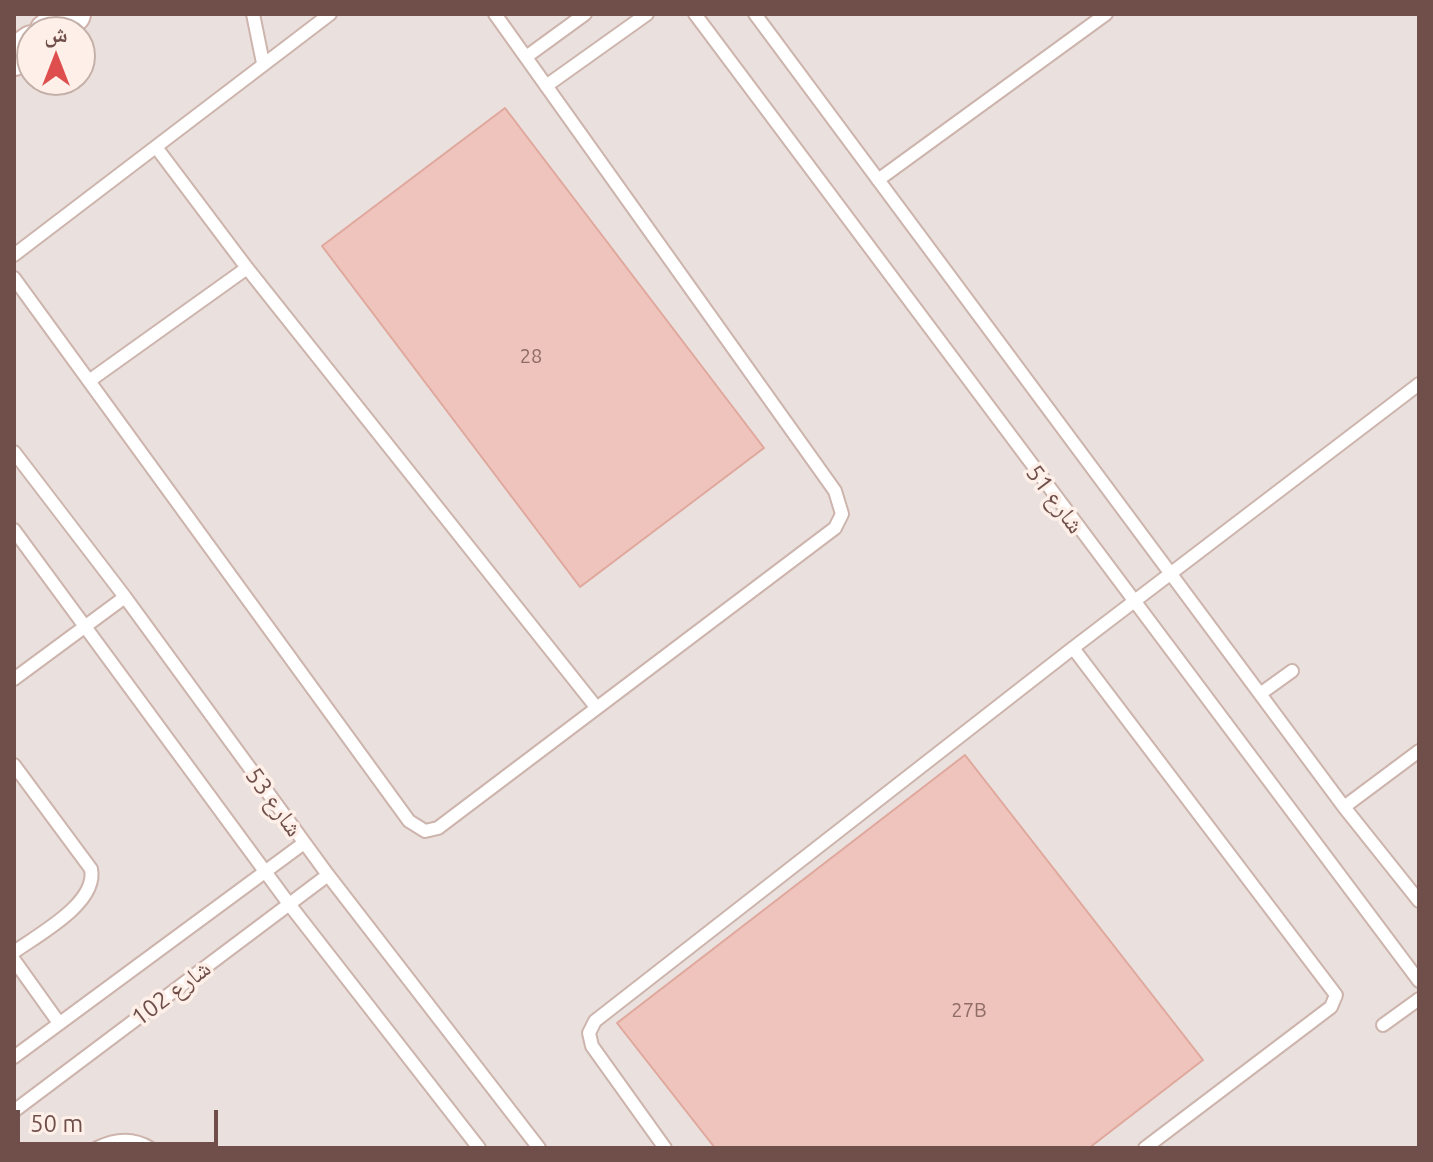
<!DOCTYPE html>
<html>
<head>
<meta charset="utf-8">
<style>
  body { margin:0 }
  #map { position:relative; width:1433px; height:1162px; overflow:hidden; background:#faece2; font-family:Ubuntu,"Noto Naskh Arabic",sans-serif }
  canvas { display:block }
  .frame { position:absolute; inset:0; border:16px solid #704f4a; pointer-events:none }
  .north { position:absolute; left:16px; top:16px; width:80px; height:80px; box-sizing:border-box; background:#fef0e8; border:2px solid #c5b0a9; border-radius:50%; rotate:0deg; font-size:22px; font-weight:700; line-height:32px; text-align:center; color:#704f4a }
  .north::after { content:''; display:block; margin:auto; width:28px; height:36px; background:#de4e4e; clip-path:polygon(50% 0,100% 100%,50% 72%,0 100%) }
  .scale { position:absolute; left:16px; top:1110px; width:202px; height:36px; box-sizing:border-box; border:4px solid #704f4a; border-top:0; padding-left:10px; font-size:24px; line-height:28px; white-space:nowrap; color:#704f4a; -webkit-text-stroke:6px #fef0e8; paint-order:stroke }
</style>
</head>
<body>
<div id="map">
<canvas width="1433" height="1162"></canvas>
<div class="frame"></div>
<div class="north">ش</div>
<div class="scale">50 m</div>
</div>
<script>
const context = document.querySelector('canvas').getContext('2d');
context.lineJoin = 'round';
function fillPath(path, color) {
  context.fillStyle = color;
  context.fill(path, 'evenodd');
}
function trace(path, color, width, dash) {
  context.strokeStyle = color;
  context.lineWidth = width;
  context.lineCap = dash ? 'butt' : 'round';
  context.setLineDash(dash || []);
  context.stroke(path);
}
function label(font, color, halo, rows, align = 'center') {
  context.font = font + ' Ubuntu,"Noto Naskh Arabic",sans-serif';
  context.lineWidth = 7;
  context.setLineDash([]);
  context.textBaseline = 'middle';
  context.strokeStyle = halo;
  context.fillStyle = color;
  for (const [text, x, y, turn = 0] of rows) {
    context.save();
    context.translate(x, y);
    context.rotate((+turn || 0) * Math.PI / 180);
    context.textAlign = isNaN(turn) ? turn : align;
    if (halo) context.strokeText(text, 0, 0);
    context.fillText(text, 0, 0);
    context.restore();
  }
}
const industrial = new Path2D(`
  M14,14h1405v1134h-1405zM32,32h48v48h-48z`);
const building = new Path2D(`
  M505,108l259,340 -184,139 -258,-341z
  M965,755l238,305 -114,88h-374l-98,-125z`);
const lane = new Path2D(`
  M253,14l10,49
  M695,14l724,967
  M755,14l589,793 75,94
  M526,57l59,-43
  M546,86l101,-72
  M156,147l91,121 349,439
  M878,180l228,-166
  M14,255l316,-241
  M14,278l395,543 16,10 13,-3 397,-300 7,-14 -7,-23 -340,-477
  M89,381l158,-113
  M14,452l111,145 203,278 211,273
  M14,530l275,374 190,244
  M1073,648l346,-264
  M14,679l111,-82
  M1260,694l32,-23
  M14,765l77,104c7,34 -52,65 -77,83
  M1344,807l75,-56
  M14,960l45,63
  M1383,1025l36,-26
  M14,1057l290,-214
  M14,1111l314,-236
  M97,1148c18,-9 35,-11 53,0
  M665,1148l-73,-102 -3,-13 6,-12 478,-373 263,347 -5,12 -186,141`);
const secondary = new Path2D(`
  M48,32l24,-18
  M14,57l18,-13`);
const numberNames = [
  ["28",531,356],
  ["27B",969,1010]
];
const streetNames = [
  ["شارع 51",1055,499,53],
  ["شارع 53",274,802,54],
  ["شارع 102",171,993,-37]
];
fillPath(industrial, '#eae0dd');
fillPath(building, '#eec4bc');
trace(building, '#e0a89d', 2);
trace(lane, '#cdb4ad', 16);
trace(secondary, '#d0b2aa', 40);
trace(lane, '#fff', 12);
trace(secondary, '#fff', 36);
label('20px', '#906c66', null, numberNames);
label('24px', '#704f4a', '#fef0e8', streetNames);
</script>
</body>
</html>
